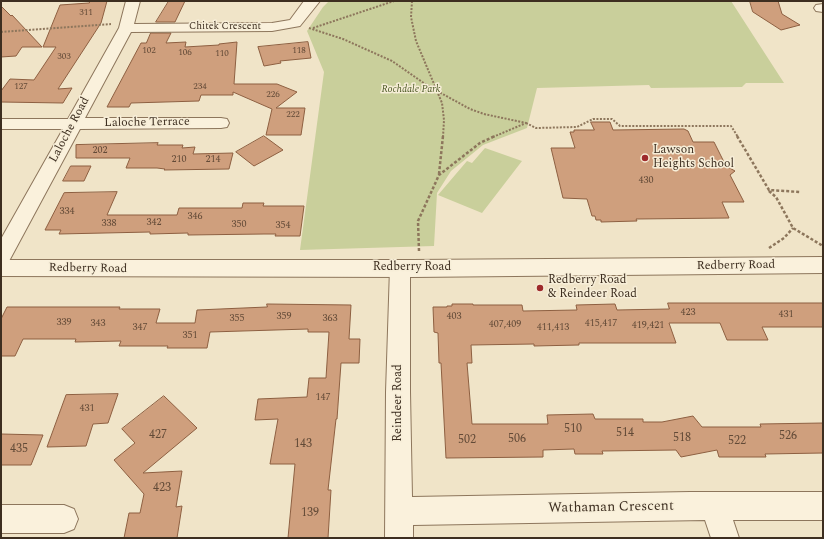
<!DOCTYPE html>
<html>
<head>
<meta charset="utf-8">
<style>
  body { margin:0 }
  #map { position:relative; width:824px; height:539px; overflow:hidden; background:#f0e4c8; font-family:Spectral,serif }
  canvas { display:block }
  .frame { position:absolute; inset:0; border:2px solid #3d2e20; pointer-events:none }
</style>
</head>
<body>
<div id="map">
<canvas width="824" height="539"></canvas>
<div class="frame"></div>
</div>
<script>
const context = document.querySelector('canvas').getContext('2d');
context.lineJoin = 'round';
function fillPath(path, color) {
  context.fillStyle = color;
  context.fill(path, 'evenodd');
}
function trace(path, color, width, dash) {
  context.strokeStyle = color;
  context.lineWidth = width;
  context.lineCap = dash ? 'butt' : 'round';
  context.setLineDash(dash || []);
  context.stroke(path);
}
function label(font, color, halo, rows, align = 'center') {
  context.font = font + ' Spectral,serif';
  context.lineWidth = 3;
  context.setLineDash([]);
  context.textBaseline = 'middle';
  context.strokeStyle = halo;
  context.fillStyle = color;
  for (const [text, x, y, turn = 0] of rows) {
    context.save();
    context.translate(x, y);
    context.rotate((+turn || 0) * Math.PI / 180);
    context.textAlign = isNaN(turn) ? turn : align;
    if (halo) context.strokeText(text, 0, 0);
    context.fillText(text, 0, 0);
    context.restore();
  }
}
const green = new Path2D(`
  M329,1h402l53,82h-38l-4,4 -91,1 -2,-3 -112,3 -10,40 -44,17 -32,26 -14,22 -3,53 -134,4 24,-178 -17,-41 16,-24z
  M485,148l37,13 -40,52 -44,-18 29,-34 5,2z`);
const building = new Path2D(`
  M90,1h17l-6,22 -43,66 14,-1 -9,15 -62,-1v-11l9,-12 24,1 22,-33h-13l17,-42 29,-2z
  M169,1h16l-10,21h-19z
  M750,1h28l4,13 18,11 -19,5 -28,-18z
  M1,6l10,10 1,-1 30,32h-20l-6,9 -15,1z
  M151,33h20l-5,10 20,-1 -1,5 34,-2v-1l18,-2 -3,42h43l20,8 -21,16h29l-4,27h-35l6,-26 -39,-17v3h-32l-2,6 -68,2 -2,4h-22l34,-64h5z
  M308,42l3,16 -31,3 1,2 -17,3 -6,-19z
  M591,122h19l3,8 71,-1 4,2 5,11h21l12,24 9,5 -5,4 14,27h-22l7,16 -93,1 1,2 -36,1v-2h-5l-1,-4h-3l-5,-17 -24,-1 -12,-50h24l-5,-16h4v-2h20z
  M264,136l19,14 -29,16 -18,-14z
  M158,143l-1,2h26l-1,3 13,-1 -2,7 40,-1 -4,16 -65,1 1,-1 -8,-1h-31l4,-10h-54v-13z
  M71,166h20l-7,15h-21z
  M117,192l-10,23h70l2,-7h63l1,-5h21l-1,3h41l-4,30h-25l1,-2h-12l-76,1v-2l-38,1v-2l-91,2 2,-4h-16l19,-37z
  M668,303h155v24h-61l6,13h-41l-7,-17h-51l7,20h-97v2l-45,1v-2l-63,1 1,18h-5l5,61h76l-1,-9 46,-1 2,5h48v3h19l31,-6 9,11h59l-1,-3 63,-1v30l-58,1 1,3h-47l-2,-7 -36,7 -5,-7 -74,1 1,3h-28l-1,-5 -31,1v7l-97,1 -5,-95h-2l-1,-30 -4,-1 -1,-25h14v-1h5v-2h21v1h49l1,6 54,-1 -1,-5 39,-1 2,6 52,-1z
  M267,304l84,1 -2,34h11l-1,24h-18l-4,56h-1l-8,71h3l-3,48h-40l7,-74h-25l8,-45 -23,1 3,-21 49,-2 2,-19h17l3,-46h-21v-3l-98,3 -3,16h-40l1,-2h-49l2,-5 -46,1 1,-3h-53l-8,17h-14v-37l6,-12h113l-1,2h41l-4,14h39l2,-13 70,-3z
  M118,394l-10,29 -15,1 -7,22 -39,1 19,-52z
  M164,396l33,32 -54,45 39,-2 -6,36 6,-1 -5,32h-53l5,-25h11l4,-19 -30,-34 21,-17 -13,-14z
  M1,434l42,1 -12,30h-30z`);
const pathFar1 = new Path2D(`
  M412,1l-1,16 5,24 26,62 2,17 -1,17
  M309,28l34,11 49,22 36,25 42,23 14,5 42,9 -33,14
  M313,28l81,-27
  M1,32l110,-8
  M526,123l10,5 41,-1 16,-8h19l8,7h111l7,11`);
const path = new Path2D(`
  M737,136l32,54 31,2
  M439,174l4,-38
  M769,191l7,6 17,31 30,18
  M769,248l15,-10 9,-10
  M419,251l-1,-30 21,-46 41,-32 15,-7`);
const minor = new Path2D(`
  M126,1h14l-6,23 138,-1 18,-3 14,-19h16l-20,25 -28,5 -141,1 -46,86h136l6,1 2,4 -2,4 -6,1 -141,1 -72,134 -7,3v-27l62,-110h-62v-10h67l51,-91z
  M823,4v8l-7,-1 -2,-3 2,-3z
  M400,260l7,2 3,6v124l2,105 278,-5h133v28h-90l6,18h-28l-6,-18 -292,5v13h-28l1,-146 4,-124 3,-6z
  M1,505h63l10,4 4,10 -4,10 -10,4h-63z`);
const tertiary = new Path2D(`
  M823,257v16l-411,4 -411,-1v-16h411z`);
const markers = [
  [645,158,4,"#9e2a2b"],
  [540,288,4,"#9e2a2b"]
];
const farNumbernames = [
  ["311",86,13],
  ["102",149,51],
  ["118",299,51],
  ["106",185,53],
  ["110",222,54],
  ["303",64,57],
  ["127",21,87],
  ["234",200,87],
  ["226",273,95],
  ["222",293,115]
];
const farStreetnames = [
  ["Chitek Crescent",225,27]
];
const farParknames = [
  ["Rochdale Park",411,90]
];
const numberNames = [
  ["202",100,151],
  ["210",179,160],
  ["214",213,160],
  ["430",646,181],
  ["334",67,212],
  ["346",195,217],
  ["342",154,223],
  ["338",109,224],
  ["350",239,225],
  ["354",283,226],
  ["423",688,313],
  ["431",786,315],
  ["359",284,317],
  ["403",454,317],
  ["355",237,319],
  ["363",330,319],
  ["339",64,323],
  ["343",98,324],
  ["415,417",601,324],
  ["407,409",505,325],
  ["419,421",648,326],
  ["347",140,328],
  ["411,413",553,328],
  ["351",190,336],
  ["147",323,398],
  ["431",87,409]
];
const streetNames = [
  ["Laloche Terrace",147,123,-1],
  ["Laloche Road",70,130,-62],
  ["Redberry Road",736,266,-1],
  ["Redberry Road",412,268],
  ["Redberry Road",88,269,1],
  ["Reindeer Road",399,403,-90]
];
const poiNames = [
  ["Lawson",653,151],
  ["Heights School",653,165],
  ["Redberry Road",548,281],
  ["& Reindeer Road",548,295]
];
const nearNumbernames = [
  ["510",573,430],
  ["514",625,434],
  ["427",158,436],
  ["526",788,437],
  ["518",682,439],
  ["506",517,440],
  ["502",467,441],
  ["522",737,442],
  ["143",303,445],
  ["435",19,450],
  ["423",162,489],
  ["139",310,514]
];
const nearStreetnames = [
  ["Wathaman Crescent",611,508,-1]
];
fillPath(green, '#c9cf9b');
fillPath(building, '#cf9f7d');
trace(building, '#8d5f41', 1);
trace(minor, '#8d765c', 2);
trace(tertiary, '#8d765c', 2);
trace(pathFar1, '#8d765c', 2, [2, 1.5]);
trace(path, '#8d765c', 2.5, [3, 2]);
fillPath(minor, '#faf1dc');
fillPath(tertiary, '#faf1dc');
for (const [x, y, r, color] of markers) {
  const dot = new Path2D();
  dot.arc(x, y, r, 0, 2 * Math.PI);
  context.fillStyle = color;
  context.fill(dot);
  trace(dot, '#f7eed8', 1.5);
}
label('9px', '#624a37', null, farNumbernames);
label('10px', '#3d2e20', '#f7eed8', farStreetnames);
label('italic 10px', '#4d5a26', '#f7eed8', farParknames);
label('10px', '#624a37', null, numberNames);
label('12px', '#3d2e20', '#f7eed8', streetNames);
label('12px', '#3d2e20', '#f7eed8', poiNames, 'left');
label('12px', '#624a37', null, nearNumbernames);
label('14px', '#3d2e20', '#f7eed8', nearStreetnames);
</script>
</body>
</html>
